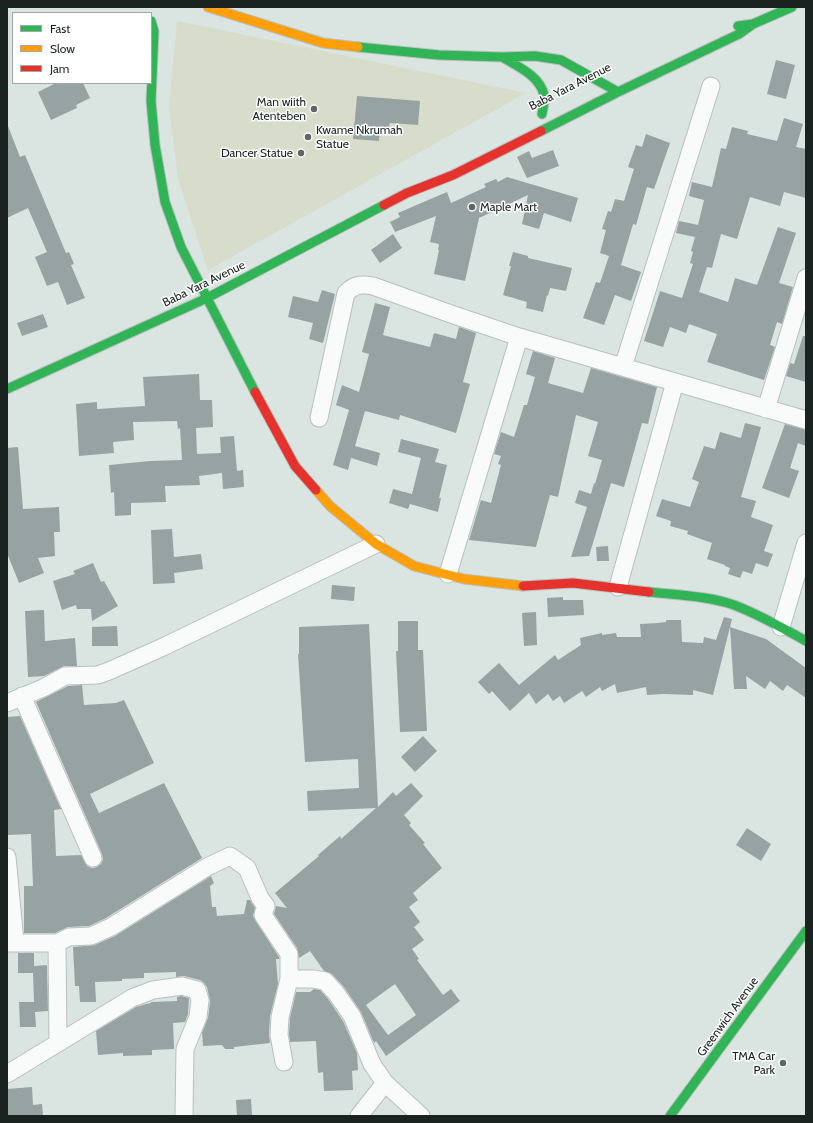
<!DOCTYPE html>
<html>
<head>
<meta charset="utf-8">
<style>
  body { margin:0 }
  #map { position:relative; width:813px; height:1123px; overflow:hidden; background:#dae4e1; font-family:Cabin,sans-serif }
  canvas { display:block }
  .frame { position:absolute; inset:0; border:8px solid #1b2321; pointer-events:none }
  .legend { position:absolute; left:12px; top:12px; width:140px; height:72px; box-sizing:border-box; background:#fff; border:1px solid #a4a7a6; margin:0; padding:5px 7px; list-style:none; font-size:12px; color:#1b2321 }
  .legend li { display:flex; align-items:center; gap:8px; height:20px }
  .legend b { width:20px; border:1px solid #a4a7a6 }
</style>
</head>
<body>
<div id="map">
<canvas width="813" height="1123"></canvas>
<div class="frame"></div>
<ul class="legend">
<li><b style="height:5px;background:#30b455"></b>Fast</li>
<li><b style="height:5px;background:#ff9f0a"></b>Slow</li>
<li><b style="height:5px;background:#e5322d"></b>Jam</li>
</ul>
</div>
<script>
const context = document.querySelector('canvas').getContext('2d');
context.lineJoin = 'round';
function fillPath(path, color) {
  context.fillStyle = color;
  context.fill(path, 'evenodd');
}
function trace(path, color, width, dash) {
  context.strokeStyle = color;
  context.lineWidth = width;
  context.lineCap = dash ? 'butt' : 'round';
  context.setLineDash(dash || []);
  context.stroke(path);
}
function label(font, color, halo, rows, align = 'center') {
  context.font = font + ' Cabin,sans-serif';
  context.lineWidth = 3;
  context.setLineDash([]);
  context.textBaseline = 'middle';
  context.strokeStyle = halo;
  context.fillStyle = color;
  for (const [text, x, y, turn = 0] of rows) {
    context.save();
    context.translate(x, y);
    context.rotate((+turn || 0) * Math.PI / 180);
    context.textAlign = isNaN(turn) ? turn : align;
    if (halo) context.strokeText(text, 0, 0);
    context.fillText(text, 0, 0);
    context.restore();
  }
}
const green = new Path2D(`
  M177,21l349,72 -318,177 -30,-91 -9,-72z`);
const building = new Path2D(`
  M776,60l19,5 -9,34 -19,-5z
  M56,83h27l7,15 -14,7 1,3 -26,12 -13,-28z
  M357,96l63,5 -2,24 -28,-2 -2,6 -8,-1 -1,13 -26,-2z
  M784,118l19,6 -7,23 10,2v49l-22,-6 -4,14 -30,-9 -13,42 -16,-5 -9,34 -5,-1 -8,25 29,10 7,-24 22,7 21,-58 18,6 -17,50 14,4 -11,37 -5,-2 -7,23 5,2 -11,33 -57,-18 10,-28 -28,-10 -3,9 -16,-6 -7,20 -19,-6 16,-50 22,7 11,-34 -3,-1 3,-11 -2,-1 4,-14 -19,-4 3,-12 19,4 6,-25 -15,-4 3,-14 20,5 9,-39 5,1 6,-22 16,4 -1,3 30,7z
  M8,126l12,31 5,-2 41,98 3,-1 5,12 -3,1 14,33 -18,7 -9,-23 -11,4 -12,-29 12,-5 -19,-44 -21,10z
  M646,134l24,9 -16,46 -7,-2 -11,38 -3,-1 -12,41 20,7 -10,29 -16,-6 -11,30 -21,-7 13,-36 4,1 9,-27 -9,-3 6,-23 -4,-1 6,-18 3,1 4,-13 9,2 10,-32 -6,-2 8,-22 6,2z
  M553,150l6,16 -32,12 -10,-21 12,-6 3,7z
  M507,177l71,21 -7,24 -27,-9 -5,16 -17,-5 6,-29 -49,23 -14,63 -31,-7 5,-24h-1l1,-6 -9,-2 6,-26 -41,16 -5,-10 10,-5 -2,-4 49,-21 4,11 35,-16 -2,-3 12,-5 2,3z
  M393,234l9,14 -22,15 -9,-13z
  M513,252l15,4v2l44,10 -6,23 -16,-3 -2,8 -1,-1 -4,17 -17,-4 1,-6 -24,-7 8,-29h-2z
  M322,290l13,4 -12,49 -14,-4 4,-16 -25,-6 5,-21 25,6z
  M375,303l15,4 -7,28 47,12 4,-14 22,6 3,-12 17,6 -13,49 7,2 -14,49 -56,-18 -1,5 -34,-9 -10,35 25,7 -3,13 -26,-8 -3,12 -15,-5 16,-55 -13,-5 6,-20 17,7 10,-38 -7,-2z
  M43,314l5,13 -26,9 -5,-13z
  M803,336h3v46l-20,-6 4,-13 4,1z
  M533,351l22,7 -7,25 35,10 8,-25 66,19 -9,37 -6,-1 -18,64 -13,-4 -22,73 -18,1 16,-50 -12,-4 4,-13 12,4 3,-11 1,1 7,-24 -14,-4 10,-34 -22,-7 -18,82 -8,-2 -14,52 -67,-7 12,-40 10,3 10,-38 -3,-1 3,-8 -7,-2 7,-22 13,5 10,-32h3l8,-28 -9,-3z
  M199,374l1,26h12l1,27 -17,1 1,26 24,-1 -1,-16 14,-1 3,35 6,-1 1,17 -21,2 -1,-16 -23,3 1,9 -35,1 1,16 -35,1v12l-16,1 -1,-24 -3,1 -2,-28 41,-4 32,-1 -2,-32 -2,1 -1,-8 -44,1 1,18 -21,2 1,11 -35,3 -3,-52 21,-2v7l48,-3 -2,-29z
  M745,423l16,4 -20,70 15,4 -5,16 22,8 -9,26 9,3 -5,13 -12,-4 -4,11 -9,-3 -3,7 -12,-4 2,-6 -5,-2v-1l-18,-6 5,-16 -25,-9 1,-3 -18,-5 1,-5 -15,-5 6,-17 28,8 9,-25 -7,-3 12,-33 11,3 5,-17 21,6z
  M785,424l21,6v16l-8,-3 -8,25 9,3 -10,27 -27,-10z
  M401,439l38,10 -4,13 12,3 -8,33h2l-3,14 -28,-8 -2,5 -19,-6 4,-14 19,5 9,-36 -23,-6z
  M18,447l5,62 36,-2 1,25h-6l1,24 -17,2 6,15 -25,10 -12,-30v-105z
  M172,529l2,28 27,-3 2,15 -29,4 1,10 -22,1 -2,-54z
  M608,546l1,15h-12l-1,-14z
  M93,563l8,19 3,-1 14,25 -26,15 -1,-12h-14l-1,-4 -14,5 -9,-29 22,-7 -2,-3z
  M332,585l23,2 -1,14 -23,-2z
  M563,597v3h20l1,15 -36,2 -1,-19z
  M44,610l1,31 30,-3 2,28h-13l-20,10 -16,1 -3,-66z
  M536,612l1,33 -13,1 -2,-33z
  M724,617l8,2 -2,8 36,12 40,29v30l-19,-13 -4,6 -13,-10 -5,8 -19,-13 1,13h-13l-4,-62 -17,68 -20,-5v5l-29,-1 -17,1 -1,-8 -29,6 -2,-9 -13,7 -2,-4 -14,10 -4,-6 -18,12 -4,-7 -7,5 -5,-7 -12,10 -7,-11 -19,18 -18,-20 -3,3 -11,-12 21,-19 20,22 36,-30 3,5 23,-15 -1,-7 22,-5v2l14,-2 1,4h24l-1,-13 18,-1 8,-1v-2h15l1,22 21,1 1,-6 12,3z
  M398,621h20v29h5l4,81 -27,1 -4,-81h2z
  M369,624l9,183 15,-15 3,4 15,-13 12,13 -19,19 7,8 -2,2 16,18 -2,1 19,24 -29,25 5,7 -9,7 11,15 -6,5 10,13 -12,9 7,10 -2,1 26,35 8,-6 9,12 -74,55 -10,-15 -2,2 -13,-31 -17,-25 -12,-13 -8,-3 -14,-20 -11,7 -2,-10 -23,-34 2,-8 11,2 -12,-15 44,-37 -1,-1 22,-19 1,3 35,-31 -68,3 -1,-20 52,-3 -1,-29 -53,3 -7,-108h1v-27zM395,984l21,31 -28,20 -22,-30z
  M117,626l1,20h-26v-19z
  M82,685l2,20 32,-2 8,-3 30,63 -64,31 9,19 65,-30 38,75 -96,60 -17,8 -21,1 -13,6h-31v-47h9l-2,-52 -24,1v-118l13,-1 41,93 -7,1 2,46 25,-1 6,11 5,2 5,-1 4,-3 2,-5 -1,-5 -66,-152 32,-16z
  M423,736l14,15 -22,21 -14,-15z
  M747,828l24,16 -10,17 -25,-16z
  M211,876l3,7 -4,3 2,21h4l1,9 27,-2 3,-14h3l5,8 -2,8 2,4 24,37v2h-3l2,25 -8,32 -1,19 1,8 -36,4v2h-9l-3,-4 -19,1 -1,-13 6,-15 2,-17 -3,-14 -3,-4 -4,-3 -16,-4 -8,1v-5l-32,1v5l-22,1v2l-27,1 1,20h-16l-1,-16h-4l-2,-39 22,-2 20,-9z
  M18,953h16v13l13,-1 1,46 -13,1 1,15h-16l-1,-25h15l-1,-29h-15z
  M314,989l6,1 8,9 15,22 14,32 1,17 -6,1 1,19 -29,1 -1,-19 -5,1 -2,-32 -26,1 -1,-8 1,-16 6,-26h14z
  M181,996l8,2 -1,16 -3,8 -12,1 1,26 -22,1v5l-29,1v-3l-25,2 -2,-24 40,-24 10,-3 5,-1v-1l26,-1v-4z
  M32,1087l1,18 9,-1 1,12h-36v-27z
  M251,1099l1,16 -15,1 -1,-16z`);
const street = new Path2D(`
  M623,367l88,-281
  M766,409l40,-131
  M319,418l27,-125c9,-9 16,-9 27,-7l78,28 68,23 287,83
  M448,574l71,-237
  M618,587l57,-205
  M781,627l25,-84
  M22,696l71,162
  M7,703l36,-15 22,-12 33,-1 11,-4 54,-24 213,-103
  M7,857l8,85
  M7,943h50l12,-6 22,-1 20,-9 96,-60 23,-11 17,12 13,30 6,8 -3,9 26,39v25l-9,38 -1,18 5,27
  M57,943l1,100
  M289,979h24l12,2 11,12 16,23 20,48 13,19 36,33
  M7,1074l125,-76 21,-8 29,-4 15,4 3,10 -2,17 -13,32 -1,67
  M359,1116l26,-33`);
const fast = new Path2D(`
  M151,21l3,10 -3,70 4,44 10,57 16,45 74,145
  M738,26l15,-2 39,-17
  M358,47l81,8 63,2 33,-1 26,4 57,32
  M502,57c15,9 38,19 42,38 1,6 -1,13 -2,19
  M541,131l77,-39 121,-58 14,-10
  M7,389l200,-91 177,-93
  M649,592c27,3 59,4 85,13 26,10 49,23 72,36
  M670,1116l136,-185`);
const slow = new Path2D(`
  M208,7l115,36 35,4
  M316,490l14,16 46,38 38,22 50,13 59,7`);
const jam = new Path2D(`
  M384,205l23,-12 46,-18 88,-44
  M255,392l40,74 21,24
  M523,586l50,-3 76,9`);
const markers = [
  [314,109,4,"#5e6764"],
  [308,137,4,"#5e6764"],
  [301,153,4,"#5e6764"],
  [472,207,4,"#5e6764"],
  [783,1063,4,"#5e6764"]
];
const streetNames = [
  ["Baba Yara Avenue",570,87,-27],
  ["Baba Yara Avenue",204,284,-26],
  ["Greenwich Avenue",728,1017,-54]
];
const poiNames = [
  ["Man wiith",306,102],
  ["Atenteben",306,116],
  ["Kwame Nkrumah",316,130,"left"],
  ["Statue",316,144,"left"],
  ["Dancer Statue",293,153],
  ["Maple Mart",480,207,"left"],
  ["TMA Car",775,1056],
  ["Park",775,1070]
];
fillPath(green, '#d8dcca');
fillPath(building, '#96a3a2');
trace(street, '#b8c0be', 19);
trace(fast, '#b8c0be', 11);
trace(slow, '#b8c0be', 11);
trace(jam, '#b8c0be', 11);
trace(street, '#f9fbfa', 17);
trace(fast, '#30b455', 9);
trace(slow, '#ff9f0a', 9);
trace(jam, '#e5322d', 9);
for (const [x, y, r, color] of markers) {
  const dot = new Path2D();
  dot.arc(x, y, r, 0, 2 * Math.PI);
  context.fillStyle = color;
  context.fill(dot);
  trace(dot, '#fff', 1.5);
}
label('12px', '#1b2321', '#fff', streetNames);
label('12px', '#1b2321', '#fff', poiNames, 'right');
</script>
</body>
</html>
